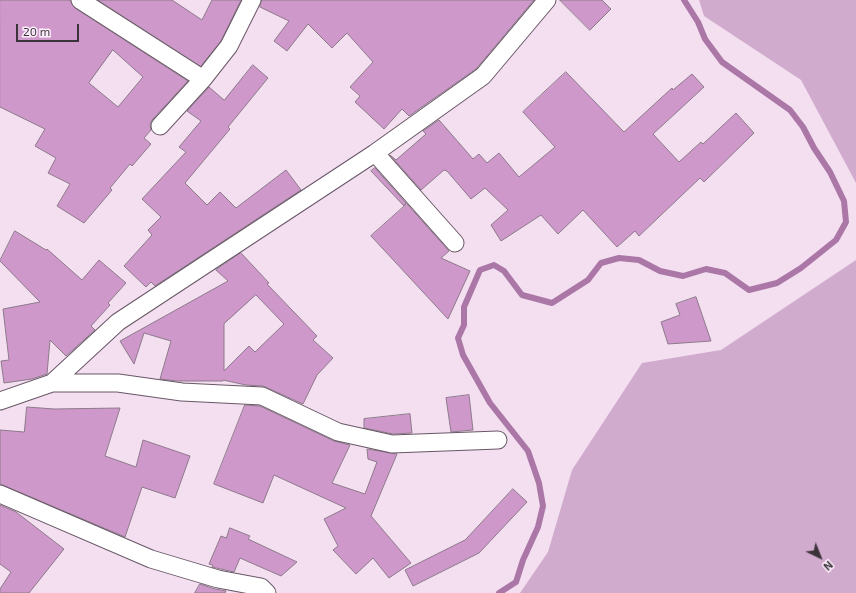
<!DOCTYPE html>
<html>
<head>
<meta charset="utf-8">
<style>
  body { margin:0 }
  #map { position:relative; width:856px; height:593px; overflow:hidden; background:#f4dff1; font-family:"Exo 2",sans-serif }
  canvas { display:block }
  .north { position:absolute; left:800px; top:537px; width:40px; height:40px; -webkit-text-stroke:3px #feeefd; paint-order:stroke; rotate:137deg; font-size:11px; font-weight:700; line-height:16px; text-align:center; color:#3b333a }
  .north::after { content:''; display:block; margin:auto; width:14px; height:18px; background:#3b333a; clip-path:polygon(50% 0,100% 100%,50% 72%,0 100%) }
  .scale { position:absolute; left:16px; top:24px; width:63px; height:18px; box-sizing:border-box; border:2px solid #3b333a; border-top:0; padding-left:5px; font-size:12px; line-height:14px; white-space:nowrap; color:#3b333a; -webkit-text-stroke:3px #feeefd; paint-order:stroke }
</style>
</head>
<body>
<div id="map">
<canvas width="856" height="593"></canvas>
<div class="north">N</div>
<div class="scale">20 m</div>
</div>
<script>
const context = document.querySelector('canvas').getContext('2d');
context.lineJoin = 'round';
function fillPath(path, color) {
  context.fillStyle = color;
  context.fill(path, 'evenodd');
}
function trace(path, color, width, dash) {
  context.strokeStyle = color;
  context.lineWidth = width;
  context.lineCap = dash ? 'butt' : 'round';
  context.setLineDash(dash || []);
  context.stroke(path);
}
const green = new Path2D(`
  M699,0h157v183l-55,-103 -97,-64z
  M856,260v333h-336l28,-41 24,-82 70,-107 79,-13z`);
const stream = new Path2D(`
  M499,593l17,-11 7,-22 15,-33 5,-21 -4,-23 -11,-32 -38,-48 -27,-48 -5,-17 6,-13v-18l16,-37 14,-5 10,6 18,24 30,8 36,-23 13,-17 18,-5 20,2 21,11 23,5 23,-7 19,4 24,17 28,-7 24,-15 35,-28 10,-18 -2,-21 -14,-29 -16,-24 -11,-21 -13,-17 -68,-48 -17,-23 -7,-17 -14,-22`);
const building = new Path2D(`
  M0,0h70l5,8 113,73 -36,39 -2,4 1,6 -7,8 7,6 -19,22 -2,-2 -20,24 2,2 -28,33 -27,-17 13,-22 -22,-11 8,-15 -21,-12 10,-17 -45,-22zM113,50l30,27 -25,30 -29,-24z
  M98,0h74l30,20 10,-20h29l-20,41 -20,25z
  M262,0h272l-58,69 -67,47 -7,-7 -18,20 -29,-27 5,-6 -10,-9 23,-25 -26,-29 -15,15 -24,-24 -21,27 -13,-10 15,-20 -29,-14z
  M560,0h42l9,9 -21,21z
  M253,65l15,13 -40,49 2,2 -45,54 22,22 13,-13 16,16 50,-38 15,20 -146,96 -4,-4 -5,5 -22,-21 28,-31 -4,-5 13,-13 -19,-18 44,-47 -7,-5 22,-26 -14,-10 22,-24 15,13z
  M566,72l58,60 48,-44 1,2 19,-16 12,13 -51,47 26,28 22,-20 2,2 33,-31 18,20 -50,49 -4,-4 -61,58 -4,-5 -18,16 -34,-37 -25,24 -17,-19 -40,26 -10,-16 17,-15 -23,-22 -14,11 -24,-28 -3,-1 -23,20 -31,-35 6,5 30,-26 -3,-3 16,-11 34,39 6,-5 8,9 12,-10 20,24 36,-30 -32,-35z
  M375,168l31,35 -2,3 -33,-35z
  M407,204l42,47 -8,7 29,13 -22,48 -77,-83z
  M15,231l31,19 1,-1 35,31 17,-20 27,23 -18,20 2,2 -19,21 4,4 -29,26 -16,-16 -3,34 -15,5 -28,4 -3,-22 8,-1 -6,-51 37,-7 -40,-41z
  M241,253l28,30 -2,1 50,52 -4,4 20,18 -16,17 -14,29 -40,-18 -17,-1 -23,-5v1h-46l-17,-2 11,-38 -27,-8 -10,31 -14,-23 108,-60 -12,-11zM256,295l28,29 -29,28 -6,-6 -25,25v-47z
  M696,297l15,44 -43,3 -7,-22 19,-7 -4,-11z
  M469,395l4,35 -22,2 -5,-34z
  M245,405l15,1 74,35 16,4 -18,38 33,11 12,-32 -9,-3 -1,-10 30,5 -26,62 40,47 -22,15 -16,-20 -17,16 -23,-24 5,-4 -14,-27 22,-11 -72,-33 -11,28 -49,-19z
  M27,407l27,2 66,-1 -15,48 31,11 7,-27 47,16 -15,42 -33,-11 -17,50 -125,-53v-54l24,2z
  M410,414l2,19 -19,1 -29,-6v-9z
  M513,489l14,13 -48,51 -66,33 -8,-16 60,-30z
  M0,505l16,7 48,37 -35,44h-29v-4l11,-17 -11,-8z
  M230,528l20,8 -2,3 49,23 -16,14 -41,-18 -6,14 -22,-5 1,-2 -4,-1 12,-28 5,2z
  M200,584l15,5 11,2 -1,2h-30z`);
const minor = new Path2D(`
  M80,0l123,79
  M160,126l43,-47 26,-33 23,-46
  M375,153l80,90
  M52,383l66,-61 257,-169 108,-77 64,-76
  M0,401l52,-18h66l64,9 80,4 76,36 54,12 106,-4
  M0,494l151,65 67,20 43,8 6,6`);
fillPath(green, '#d1abcd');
trace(stream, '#ab77a7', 6);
fillPath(building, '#cf98ca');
trace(building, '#8c7a8a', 1);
trace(minor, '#685766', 19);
trace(minor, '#fff', 17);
</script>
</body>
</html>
